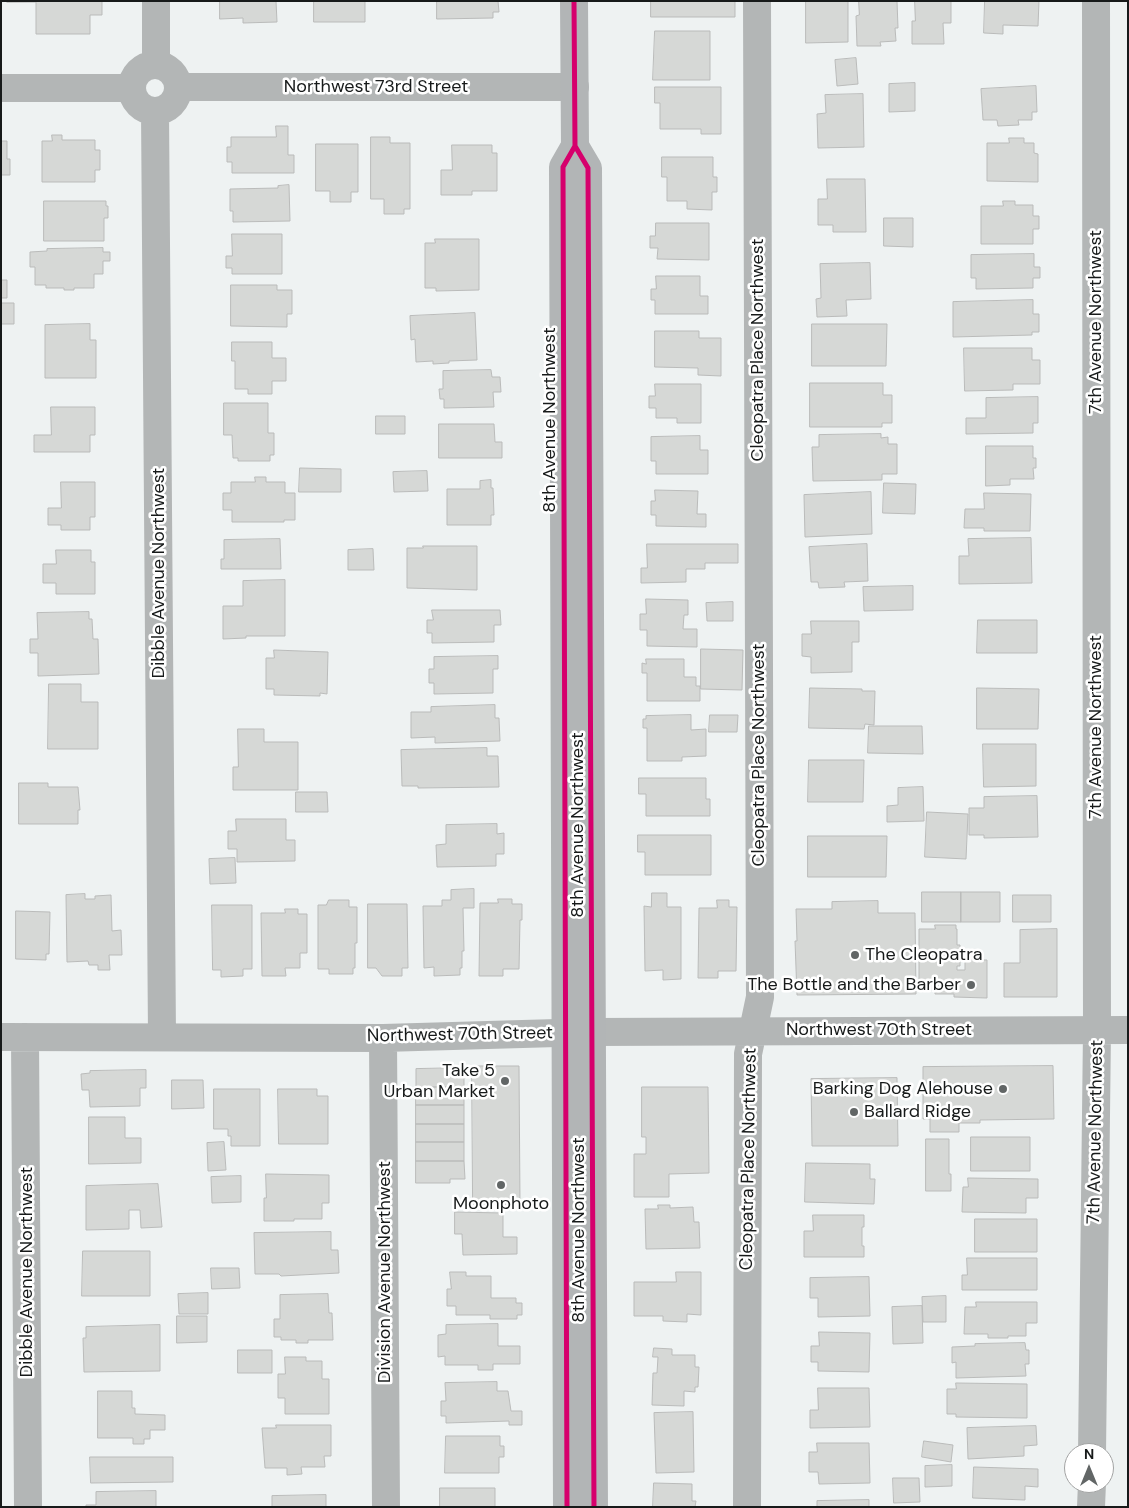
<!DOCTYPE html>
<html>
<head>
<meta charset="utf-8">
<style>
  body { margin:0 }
  #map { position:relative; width:1129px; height:1508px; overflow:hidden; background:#eef2f2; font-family:"DM Sans",sans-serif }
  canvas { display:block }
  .frame { position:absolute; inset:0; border:2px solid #171a1a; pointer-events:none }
  .north { position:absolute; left:1064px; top:1443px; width:50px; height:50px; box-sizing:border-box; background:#fff; border:1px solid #a2a3a3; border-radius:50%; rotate:0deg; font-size:14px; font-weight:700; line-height:20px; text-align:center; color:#171a1a }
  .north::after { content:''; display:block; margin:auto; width:18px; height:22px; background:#626666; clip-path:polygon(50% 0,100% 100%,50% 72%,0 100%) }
</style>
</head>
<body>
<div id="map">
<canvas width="1129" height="1508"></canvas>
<div class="frame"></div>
<div class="north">N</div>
</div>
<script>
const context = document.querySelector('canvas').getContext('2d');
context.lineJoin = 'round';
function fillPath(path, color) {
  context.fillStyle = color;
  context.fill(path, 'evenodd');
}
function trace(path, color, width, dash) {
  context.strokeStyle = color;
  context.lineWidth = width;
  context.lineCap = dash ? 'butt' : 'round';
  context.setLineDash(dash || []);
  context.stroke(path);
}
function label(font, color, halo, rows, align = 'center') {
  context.font = font + ' "DM Sans",sans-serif';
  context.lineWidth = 5;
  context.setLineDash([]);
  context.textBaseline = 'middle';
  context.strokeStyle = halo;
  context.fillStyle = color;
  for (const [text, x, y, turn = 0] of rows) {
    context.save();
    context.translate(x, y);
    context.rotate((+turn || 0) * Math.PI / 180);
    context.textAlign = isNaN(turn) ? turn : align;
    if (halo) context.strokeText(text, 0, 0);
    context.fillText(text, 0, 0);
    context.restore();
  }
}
const building = new Path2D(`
  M102,1v14h-12v19h-54v-32h-29z
  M220,1h56l1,21 -34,1v-5l-23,1z
  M314,1h51v21h-51z
  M437,1h61l1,11h-6v6l-56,1z
  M651,1h84v16h-84z
  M806,1h42v41l-42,1z
  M859,1h38l1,27h-3l1,13 -16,1 1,4h-24l-1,-30 3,-1z
  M915,1h36v22h-8l1,21h-32v-23h3z
  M985,1h54l-1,25 -35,-1v9l-19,-1z
  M655,31h55v49h-57z
  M856,58l2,26 -21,2 -2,-26z
  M915,83v28l-26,1v-28z
  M1036,86l1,26h-5v8h-14l1,5 -21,1 -1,-6h-14l-2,-31z
  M655,87h66v47h-20v-5h-41v-26h-5z
  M863,94l1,53 -46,1 -1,-34 9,-1 -1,-18z
  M276,126h12v29h6v18h-62v-11h-5v-15h4v-10h45z
  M52,135h10v5h33v10h5v20h-5v12h-53v-41h10z
  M371,137h19v6h20v66h-6v5h-20v-15h-13z
  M1009,138h15v5h10v10l4,1v28l-51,-1v-38h22z
  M1,141h6v18h3v16h-9z
  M316,144h42v48h-7v10h-21v-11h-14z
  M452,145h40v8h5v38h-25v4h-31v-25h11z
  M662,157h51v20h4v15h-5v18l-25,-1v-8h-20v-24h-5z
  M827,179h38l1,53h-33v-7h-15v-26h9z
  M289,185l1,36 -57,1v-11h-3v-22l48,-1v-2z
  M44,201h62v5h2v12h-4v23h-60z
  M1003,201h12v4h18v11h6v13h-6v15h-52v-38h22z
  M884,218h29v29l-29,-1z
  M656,223h53v37l-52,-1 1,-11h-8v-12h5z
  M232,234h50v40h-50v-6h-6v-12h6z
  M435,239h44v51l-43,1v-3h-11v-45h10z
  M103,248v4h7v9h-7v13h-9v14h-20v2h-10v-2h-18v-3h-11v-18h-5v-15l17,-1v-2z
  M1034,254v13h6v11h-7v10l-57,1v-11h-5v-23z
  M870,263l1,36 -25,1 1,16 -30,1 -1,-18 5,-1 -1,-34z
  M656,276h44v20h8v18h-53v-14h-4v-11h5z
  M1,280h6v18h-6z
  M231,285h46v5h15v24h-5v13l-56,-1z
  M1033,300v14h6v18h-7v3l-79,2v-35z
  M1,303h13v21h-13z
  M475,313l2,47 -28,1v2l-16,1v-3l-17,1 -1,-23 -4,1 -1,-24z
  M90,324v16h6v38h-51v-53z
  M812,324h75l-1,42h-74z
  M655,331h44v7h22v38l-23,-1v-7l-43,-1z
  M232,342h40v16h14v23h-14v13h-24v-5h-13v-28h-3z
  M964,348h68v12h8v24h-27v6l-48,1z
  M491,370l1,7h8l1,15h-8l1,15 -50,1v-9h-4l-1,-10h4v-18z
  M810,383h73v12h9v28h-10v4h-72z
  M655,384h46v39h-24v-5h-21v-10h-7v-12h6z
  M1038,397v26h-5v10l-67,1v-16h20v-20z
  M224,403h44v30h6v22h-4v6h-32v-3h-5l-1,-23h-8z
  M51,407h44v28h-5v17h-56v-17h17z
  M376,416h29v18h-29z
  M439,424h55l1,18h7v16h-63z
  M881,434v4l7,-1v7h9v30h-15v6l-69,1 -1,-34h7v-12z
  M700,436v14h8v24h-52v-13h-5v-24z
  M986,446h47v12h3v10h-3l1,11h-24v6l-24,1z
  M300,468l41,1v23h-42z
  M427,471l1,20 -34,1 -1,-20z
  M255,477h11v5h19v11h10v27h-11v2h-52v-12h-9v-17h8v-11h24z
  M491,480v8h2l1,27h-3v10h-44v-36h33v-8z
  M61,482h34v35h-5v13h-29v-5h-13v-17h13z
  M884,483l32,1 -1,30 -32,-1z
  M655,490l43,1 -1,23h9v13l-50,-1v-11h-5v-14h4z
  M871,492l1,42 -67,3 -1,-42z
  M984,493l47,1 -1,37h-46v-3h-20l1,-19h19z
  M1031,538l1,45 -73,1v-28h10l-1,-17z
  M280,539l1,30h-60v-10h3v-19z
  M647,544h91v19h-33v6h-19v13l-45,1v-15h6z
  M867,544l1,37 -24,1 1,5 -26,1 -1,-6h-7l-2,-35z
  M423,546h54v44l-70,-2v-40h16z
  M373,549l1,21h-26v-20z
  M56,550h35v12h4v32h-39v-11h-13v-19h13z
  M285,580v56h-39v2l-23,1v-33h20v-25z
  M913,586v24l-49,1 -1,-24z
  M646,599l42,1v15h-4l-1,14h14v18l-50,-1v-16h-7v-16h6z
  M733,602v19h-26l-1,-18z
  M432,610h68l1,15h-7v17l-62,1v-10h-5v-13h6z
  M89,612v7h3l1,20h5l1,35 -61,2v-23h-8v-14h8l-1,-26z
  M978,620h59v33h-60z
  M811,621h48v21h-7v30l-41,1v-16l-9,-1v-22h9z
  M701,649l42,1 -1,40 -41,-1z
  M274,650l54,2 -1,42 -7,-1v3l-46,-1v-6h-8v-31h8z
  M498,656v13h-5v24l-59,1v-11h-5v-14h5v-12z
  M646,659h38v18h12v9h4v15h-53v-28h-5v-10l4,1z
  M49,684h32v18h17v47h-50z
  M810,688l52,1v2h13l-1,34 -9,-1 -1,5 -55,-1z
  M977,688l62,1 -1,40h-61z
  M495,705v13h4l1,23 -65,2v-6l-24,1v-26h20v-5z
  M691,715v15l15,-1v27l-24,1v4h-35v-33h-4v-9h3v-3z
  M710,715h28l-1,17h-28z
  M869,726h53l1,28 -55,-1z
  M238,729h26v13h34v48h-65v-23h5z
  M983,744h53v42l-52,1z
  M487,748v8h11l1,31 -81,1v-2h-16l-1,-36z
  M809,760h55l-1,42h-55z
  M639,778h67v21h4v17h-64v-22h-7z
  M19,783h29v4h30l2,23h-2v14h-59z
  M923,787l1,34 -37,1v-16l11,-1v-17z
  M296,792h31l1,20h-32z
  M1037,796l1,41 -54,1v-3h-15v-27h15v-11z
  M927,812l41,2 -2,45 -41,-2z
  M236,819h50v21h9v21l-58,1v-13h-9v-18h8z
  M497,824v10l7,-1v21h-8v12l-59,1 -1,-22 10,-1v-19z
  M638,835h73v40h-66v-23h-7z
  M808,836h79l-1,41h-78z
  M235,858l1,25 -26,1 -1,-25z
  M474,889v19h-11l1,43h-2v17h-2v7l-26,1v-9l-10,1 -1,-62h19v-6h9v-10z
  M922,892h39v30h-39z
  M961,892h39v30h-39z
  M652,893h15v14h14v72l-18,1v-10l-18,1 -1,-65 7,1z
  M85,894v5h10v-3l16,-1 1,36 9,-1 1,25h-13l1,15h-12v-5h-9l-1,-4 -21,1 -1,-67z
  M1013,895h38v27h-38z
  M498,899h14v5h10v16h-2l-1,49h-16v7h-24l1,-73h18z
  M329,900h20v7h8v36h-2v25h-2v6h-24v-5h-11v-64h8z
  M717,900h12v7h8l-1,64h-18v7h-20l1,-70h18z
  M878,901v12h37l1,81 -119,1 -2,-54h2l-1,-32h36v-7z
  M368,904h39l1,64h-6v8h-20l-6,-8h-8z
  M212,905h40v64h-9v7l-22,1v-7h-8z
  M285,909h13v5h9v39h-7v15h-15l1,8h-24l-1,-63h24z
  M16,911l34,1 -1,42h-3v6l-30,-1z
  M935,925h21v4h1v16h3v21h-3v4h8v-10h22v38l-33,-1v-3h-19v-4h-16v-61h16z
  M1057,929v68h-53v-34h16v-33z
  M472,1066h47l1,138h-47z
  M1053,1066l1,53 -74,1v3h-21v9h-29v-13h-7v-52z
  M464,1068v19h-48v-18z
  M146,1070v18h-6v18l-50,1 -1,-17h-7l-1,-16 9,-1v-2z
  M897,1078l1,68h-86l-1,-67z
  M172,1080h31l1,28 -32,1z
  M416,1087h48v18h-48z
  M642,1087h66l1,86 -40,1v23h-35v-43h12v-17h-4z
  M214,1089h46v57h-29v-10h-3v-7h-14z
  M278,1089h39v7h11v48h-49z
  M416,1105h48v19h-48z
  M89,1117h36v21h16v25l-52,1z
  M416,1124h48v18h-48z
  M971,1137h59v34h-59z
  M926,1139h23v35h2v17h-25z
  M224,1142l2,28 -18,1 -1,-28z
  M416,1142h48v19h-48z
  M416,1161h48l1,18h-15v4h-34z
  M806,1163l64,1v15h5l-1,25 -69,-2z
  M266,1174l63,1v28h-7v16h-28v2h-30v-23h2z
  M241,1176v26l-29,1 -1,-26z
  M968,1178l70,1v19h-12v15l-64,-1 1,-25h5z
  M158,1184l4,43 -21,1 -1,-18h-11v19l-43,1v-44z
  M658,1205h12v3l23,-1 1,15h5l1,26 -54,1 -1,-40h13z
  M455,1212l48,1v24h14v17l-54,1 -1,-21h-7z
  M813,1215h51v12h-2v19h2v11h-60v-26h9z
  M975,1219h62v33h-62z
  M331,1232v18h7l1,23 -58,3 -2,-2h-24l-1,-41z
  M83,1251h67v45h-68z
  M967,1258h70v32h-75v-15h5z
  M211,1268h28l1,20 -28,1z
  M450,1272h16v4h25v22h25v5h6v12h-5v4h-27v-4h-34v-9h-9v-17h4z
  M676,1272h25v43l-14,-1v8l-24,-1v-5h-29v-34h42z
  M869,1277l1,39 -52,1v-19h-8v-20z
  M208,1293v21h-29l-1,-20z
  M328,1294l1,19h3l1,27h-25v3h-12v-3h-15v-3h-7v-18h6v-24z
  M946,1296v26h-23l-1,-25z
  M976,1302h61v21h-11v13h-18v2h-20v-4h-24l1,-27h11z
  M922,1306l1,37 -30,1 -1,-37z
  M177,1316h30v26l-30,1z
  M498,1324v22h22v18h-27v6h-15v-5h-33v-9l-7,1v-22l8,-1v-9z
  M160,1325v46l-76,1 -1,-34h3v-11z
  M819,1332l51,1 -1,39 -51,-1v-9h-7v-16h8z
  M1025,1343l1,7h3v14h-4l1,12 -70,2v-16l-4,1v-16l23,-1v-2z
  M654,1348l18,1v6h23v12h4l-1,20h-3v5l-11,-1v15l-32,-1 1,-32h4l1,-16h-5z
  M238,1350h34v23h-34z
  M285,1357h21v4h16v18h7v35h-44v-16h-7v-24h7z
  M497,1382v9h11l3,20h11v14h-13v-4l-63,2v-7h-5v-15h5l-1,-18z
  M956,1383l71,1v34l-71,-1v-3h-9v-25h9z
  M818,1388h51l1,39 -60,1v-18h8z
  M98,1391h34v17h3v6l30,1v15h-15v9h-6v5h-11v-6h-35z
  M693,1412l1,60 -38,1 -2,-60z
  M276,1425h55v31h-7l1,11h-24l1,7 -15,1v-7h-22l-3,-40h14z
  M1036,1426l1,19 -13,1v10l-56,3 -1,-31z
  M446,1436h54v10h4v11h-5v16h-54z
  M924,1441l29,4 -2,17 -29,-5z
  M817,1443h52l1,40 -51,1 -1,-12h-9v-20h8z
  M90,1457h83v25l-82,1z
  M952,1465v21l-27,1v-21z
  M974,1467l64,2v18l-13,-1v14l-52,-2z
  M893,1478h26l1,24 -26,1z
  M654,1483l38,1v17h4l-1,6h-42z
  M440,1488h55v19h-55z
  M156,1491v16h-70v-2h10v-13z
  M326,1495v12h-54v-11z
  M869,1500v7h-52v-6z`);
const minor = new Path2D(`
  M156,1v63
  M132 88a23 23 0 1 1 46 0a23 23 0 1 1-46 0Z
  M178,87h397
  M1,88h131
  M155,111l7,925
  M1,1037l382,1 209,-6 536,-2
  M25,1037l3,470
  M383,1038l3,469
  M1092,1453l5,-423 -1,-1029
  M747,1507l1,-453 12,-57 -3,-996
  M1091,1507l1,-24`);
const secondary = new Path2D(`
  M574,1l1,145 13,22 6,1339
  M567,1507l-4,-1340 12,-21`);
const cycleway = new Path2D(`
  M574,1l1,145 13,22 6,1339
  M567,1507l-4,-1340 12,-21`);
const markers = [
  [855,955,5,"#626666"],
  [971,985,5,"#626666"],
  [505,1081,5,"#626666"],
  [1003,1089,5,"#626666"],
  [854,1112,5,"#626666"],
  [501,1185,5,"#626666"]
];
const streetNames = [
  ["Northwest 73rd Street",376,87],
  ["7th Avenue Northwest",1096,322,-90],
  ["Cleopatra Place Northwest",758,350,-90],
  ["8th Avenue Northwest",550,420,-90],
  ["Dibble Avenue Northwest",159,573,-90],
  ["7th Avenue Northwest",1096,727,-90],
  ["Cleopatra Place Northwest",759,755,-90],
  ["8th Avenue Northwest",578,825,-90],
  ["Northwest 70th Street",879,1030],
  ["Northwest 70th Street",460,1035,-1],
  ["7th Avenue Northwest",1096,1132,-89],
  ["Cleopatra Place Northwest",749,1159,-89],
  ["8th Avenue Northwest",579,1230,-90],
  ["Dibble Avenue Northwest",27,1272,-90],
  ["Division Avenue Northwest",385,1272,-90]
];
const poiNames = [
  ["The Cleopatra",865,955,"left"],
  ["The Bottle and the Barber",961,985],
  ["Take 5",495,1071],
  ["Urban Market",495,1092],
  ["Barking Dog Alehouse",993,1089],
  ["Ballard Ridge",864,1112,"left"],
  ["Moonphoto",501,1204,"center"]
];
fillPath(building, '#d6d8d6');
trace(building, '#babbba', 1);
trace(minor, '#b3b6b6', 28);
trace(secondary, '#b2b5b6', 28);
trace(cycleway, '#d6006c', 5);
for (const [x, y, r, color] of markers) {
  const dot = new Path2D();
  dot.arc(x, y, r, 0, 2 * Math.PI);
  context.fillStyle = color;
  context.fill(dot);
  trace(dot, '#fff', 2);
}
label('18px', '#171a1a', '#fff', streetNames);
label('18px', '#171a1a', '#fff', poiNames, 'right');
</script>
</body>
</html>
